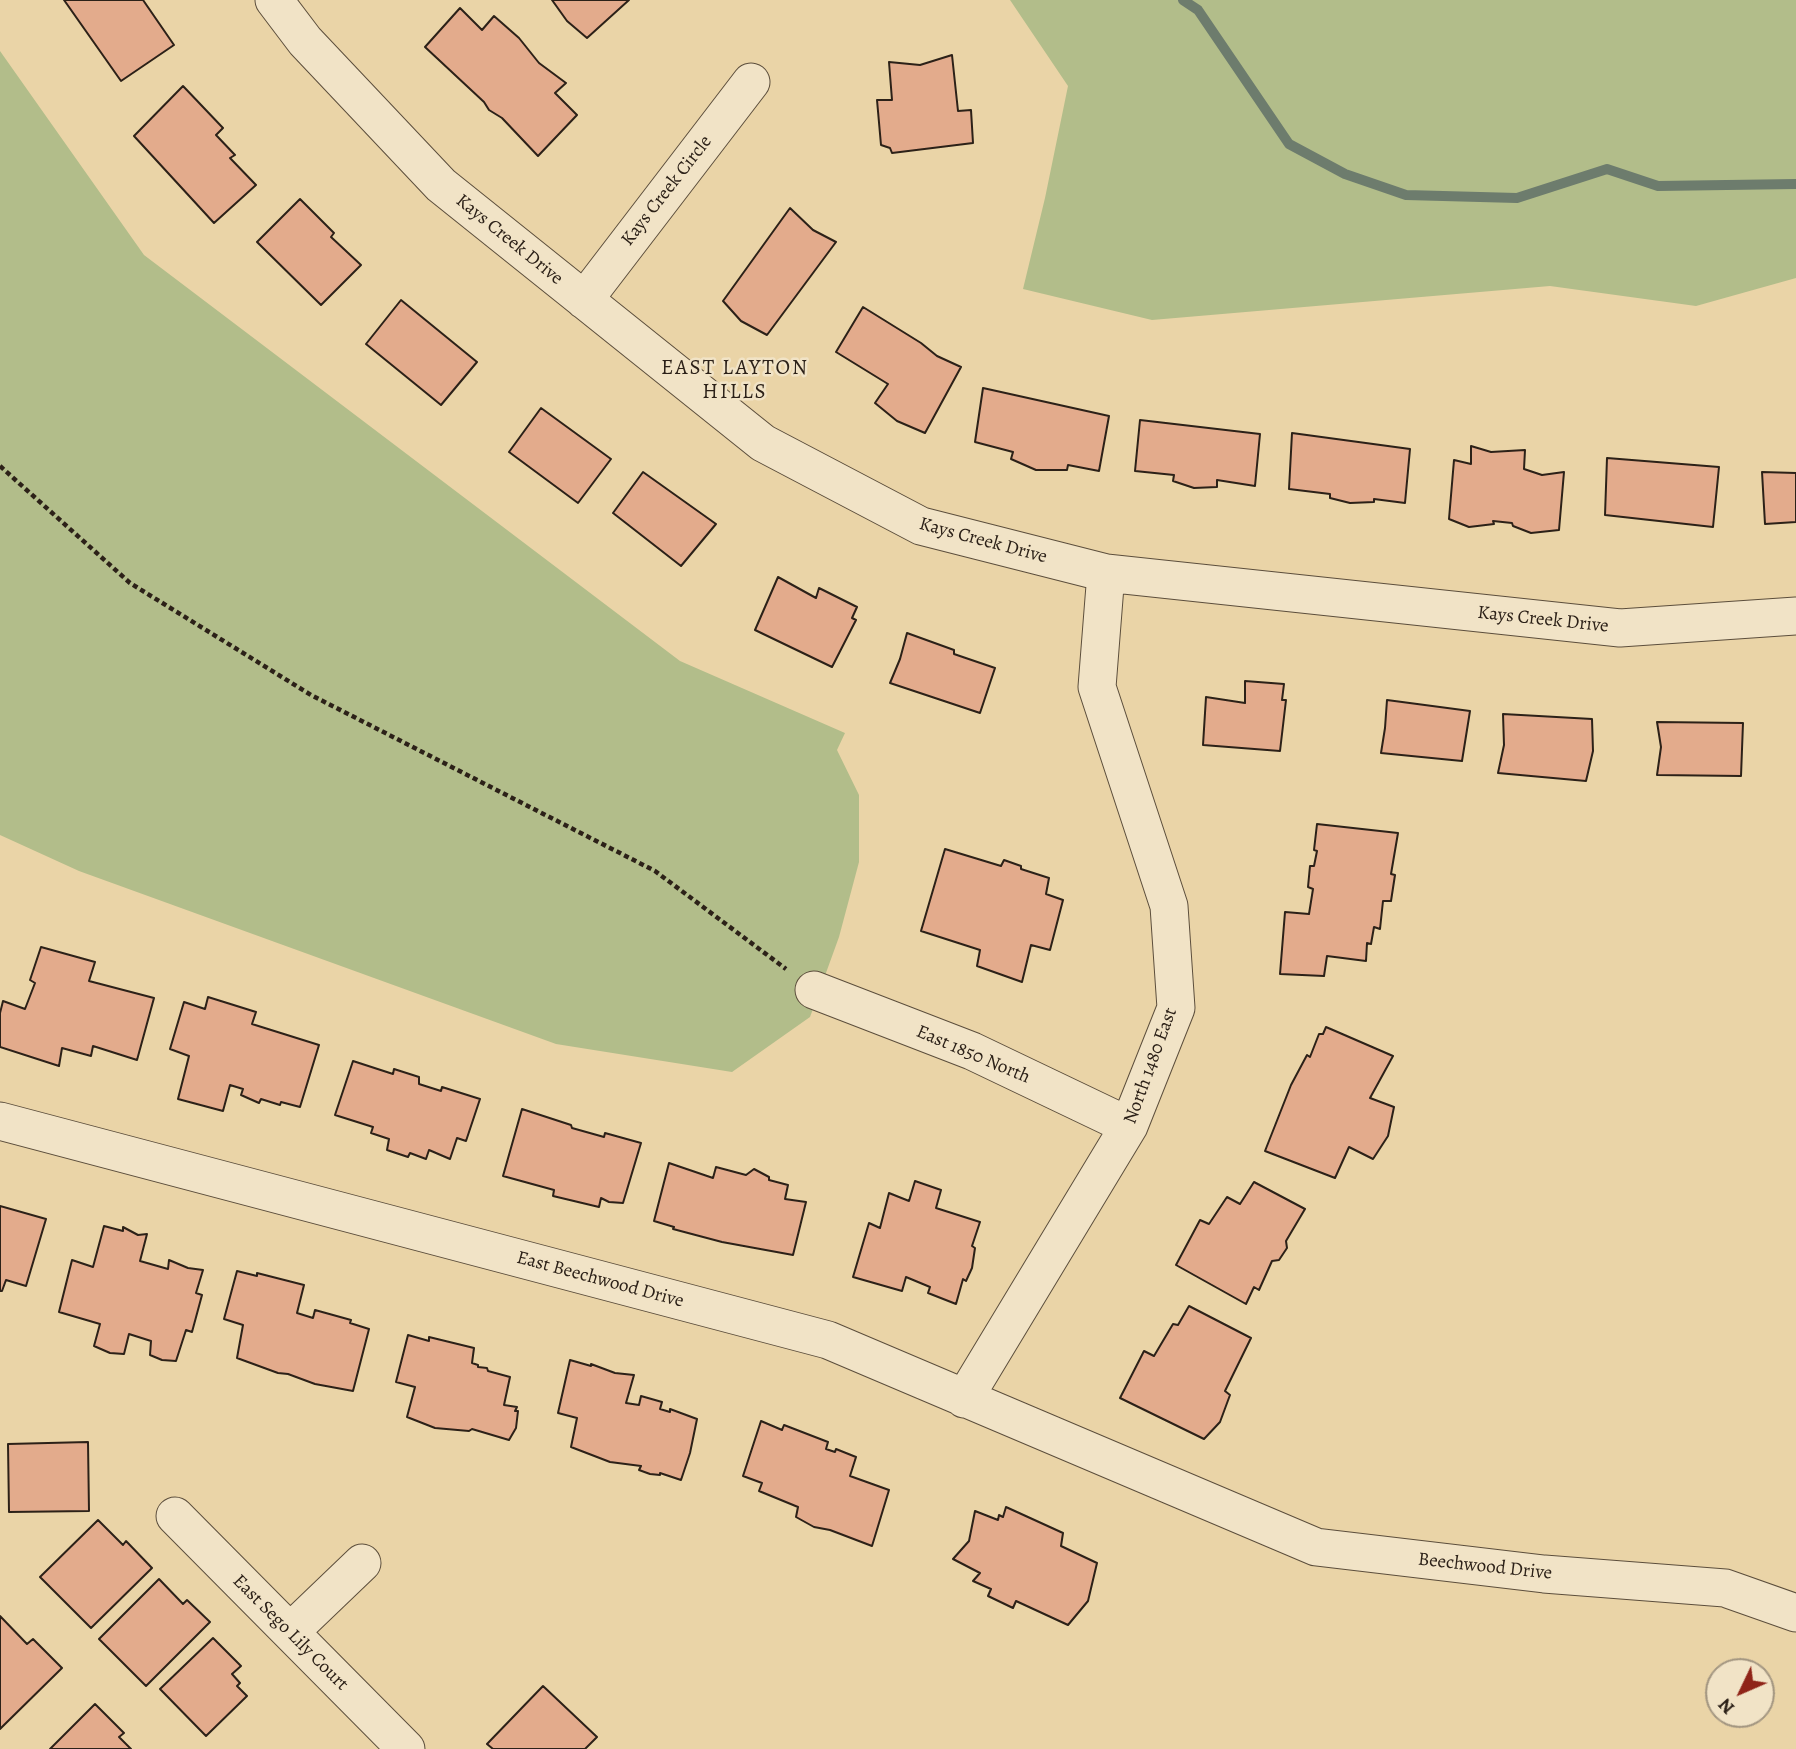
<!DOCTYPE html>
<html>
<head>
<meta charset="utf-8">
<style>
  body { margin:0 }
  #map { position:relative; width:1796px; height:1749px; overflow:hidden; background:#ead4a7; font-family:Alegreya,serif }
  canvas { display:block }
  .north { position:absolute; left:1705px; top:1658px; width:70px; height:70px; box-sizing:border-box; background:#f1e3c6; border:2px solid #a29580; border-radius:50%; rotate:226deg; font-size:19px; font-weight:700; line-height:28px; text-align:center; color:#2c2118 }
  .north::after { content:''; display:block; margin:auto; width:24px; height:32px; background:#8f2418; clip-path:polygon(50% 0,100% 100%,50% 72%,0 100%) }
</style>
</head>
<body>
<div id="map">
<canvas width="1796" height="1749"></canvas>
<div class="north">N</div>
</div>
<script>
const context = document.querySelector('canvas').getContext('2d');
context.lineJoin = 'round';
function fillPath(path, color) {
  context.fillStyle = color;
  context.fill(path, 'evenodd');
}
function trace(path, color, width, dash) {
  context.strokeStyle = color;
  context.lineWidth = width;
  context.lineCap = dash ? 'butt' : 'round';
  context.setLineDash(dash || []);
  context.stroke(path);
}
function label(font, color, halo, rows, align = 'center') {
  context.font = font + ' Alegreya,serif';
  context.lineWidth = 5;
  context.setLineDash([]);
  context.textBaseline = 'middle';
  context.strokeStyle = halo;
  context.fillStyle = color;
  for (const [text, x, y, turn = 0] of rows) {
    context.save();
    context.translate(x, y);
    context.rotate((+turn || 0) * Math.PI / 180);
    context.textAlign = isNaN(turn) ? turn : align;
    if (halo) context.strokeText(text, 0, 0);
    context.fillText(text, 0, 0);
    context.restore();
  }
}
const green = new Path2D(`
  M1010,0h786v278l-100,28 -146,-20 -398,34 -129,-31 22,-91 23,-112z
  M0,51l144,204 536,406 165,72 -8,17 22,45v67l-20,75 -29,80 -78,55 -176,-28 -477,-173 -79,-36z`);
const stream = new Path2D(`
  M1183,0l15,10 91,134 56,30 61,21 111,3 90,-29 51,17 138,-2`);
const building = new Path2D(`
  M64,0h79l31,45 -53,36z
  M552,0h77l-42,38 -20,-17z
  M460,8l22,22 12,-14 25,22 20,25 27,20 -11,10 22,22 -39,41 -36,-38 -13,-8 -5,-8 -59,-55z
  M952,55l6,56 13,-1 2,33 -81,10 -2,-5 -9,-3 -4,-45h15l-3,-38 31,3z
  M183,86l40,42 -7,7 19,20 -5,3 26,27 -42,38 -80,-87z
  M300,199l34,34 -3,4 30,28 -40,40 -64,-63z
  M790,208l23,22 23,12 -69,93 -26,-14 -18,-20z
  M401,300l76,62 -36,43 -75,-61z
  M863,307l58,36 16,13 24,11 -36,66 -28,-12 -22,-18 13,-19 -52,-32z
  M983,388l126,28 -10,55 -31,-6 -1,5h-31l-25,-11 2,-7 -38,-10z
  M541,408l70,51 -33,44 -69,-51z
  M1140,420l120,14 -5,52 -38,-6v7l-23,1 -21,-7 1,-6 -39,-4z
  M1292,433l118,16 -5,54 -31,-4v3l-24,1 -20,-5v-4l-41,-5z
  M1471,446l20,6 34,-2 -1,19 18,6 22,-3 -5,58 -28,3 -18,-7 -1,-3 -19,-2 1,3 -25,3 -20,-8 5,-59 17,4z
  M1607,458l112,9 -6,60 -108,-12z
  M643,472l73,52 -35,42 -68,-53z
  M1762,472l34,1v49l-31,2z
  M778,577l38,21 3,-10 38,19 -5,11 4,2 -24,47 -77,-37z
  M907,633l47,17v4l41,14 -15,45 -90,-30 10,-24z
  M1245,681l39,3 -2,16h4l-6,51 -77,-6 3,-48 39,6z
  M1387,700l83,11 -8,50 -81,-8 4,-25z
  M1503,714l89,5 1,32 -7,30 -88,-8 6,-28z
  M1657,722l86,1 -2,53 -84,-1 4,-28z
  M1317,824l81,9 -7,41 4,1 -4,26h-8l-3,28 -6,-2 -3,17 -4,-1 -1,18 -39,-5 -3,20 -44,-2 5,-62 24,2 4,-25 -5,-2 2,-21h4l3,-15 -3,-1z
  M945,849l56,17 3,-6 17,6v3l28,9 -3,16 17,6 -13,50 -19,-5 -9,37 -45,-16 3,-16 -59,-19z
  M41,947l54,15 -6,19 65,17 -17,62 -44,-14 -2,10 -29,-8 -3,18 -59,-19v-34l3,-12 22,8 10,-26 -5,-3z
  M208,997l48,15 -4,12 67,21 -19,62 -19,-5 -1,3 -19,-6 -2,4 -18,-8 2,-6 -13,-4 -7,26 -45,-12 11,-43 -19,-7 14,-47 21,7z
  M1326,1027l67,29 -23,42 24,9 -6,29 -15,23 -24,-12 -14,31 -70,-27 26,-66 16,-30 3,2 9,-23h4z
  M353,1061l40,13 1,-5 25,8v7l22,7 1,-4 38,12 -14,42 -9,-3 -7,21 -21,-9 -3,9 -16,-6 -2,4 -21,-7 2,-11 -18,-6 2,-6 -38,-12z
  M522,1109l49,16 1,3 32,9 1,-4 36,10 -18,60 -14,-1 -8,-4 -2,9 -46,-11 1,-6 -51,-14z
  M669,1163l44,15 3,-11 30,8 8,-6 15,8v3l19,5 -3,14 21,3 -13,53 -71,-13 -49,-13 1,-2 -20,-6z
  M915,1181l26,9 -5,18 44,14 -8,24 3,2 -3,20 -6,13 -3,-2 -7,25 -28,-11 2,-6 -24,-10 -4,14 -49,-14 16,-54 11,5 9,-35 20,8z
  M1254,1182l51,27 -19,32 1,7 -8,12 -7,1 -13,29 -5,-3 -8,17 -70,-39 24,-45 9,4 18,-27 13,7z
  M0,1206l46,13 -20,67 -20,-6 -4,11h-2z
  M104,1226l19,5v-4l15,8 9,-1 -7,27 28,8 1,-9 19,8 15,2 -7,23 6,2 -10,37 -6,-2 -10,31 -14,-1 -12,-5 1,-14 -22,-7 -5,20 -14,-1 -16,-7 6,-22 -41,-12 13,-52 21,7z
  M237,1271l20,5v-3l47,12 -7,28 16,5 2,-8 36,10 -1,3 19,6 -16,62 -38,-7 -27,-10 -10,-1 -41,-15 6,-33 -19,-6z
  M1189,1306l62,32 -26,53 5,4 -10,27 -16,17 -84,-41 24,-47 10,5 19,-32 5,1z
  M408,1335l21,6v-4l45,11 -2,15 6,2v2l9,1 1,3 22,6 -6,28 13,2 -2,4h3l-2,17 -7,12 -37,-11 -3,2 -34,-3 -28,-11 8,-30 -19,-5z
  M570,1360l21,6v-2l24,9 19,2 -8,28 13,2 2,-9 21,6 -2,7 10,3v-3l27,10 -7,34 -9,27 -21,-7v2l-10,-1 -11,-4 2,-4 -31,-4 -39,-15 6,-29 -19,-5z
  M761,1421l21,9 2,-5 44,17 -2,7 9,3 1,-3 20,8 -6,19 39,14 -17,56 -42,-16 -16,-3 -18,-10 2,-10 -39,-16 3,-8 -19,-7z
  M88,1442l1,69 -80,1 -1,-68z
  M1006,1507l57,26 -2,13 36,17 -9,38 -20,24 -52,-24 -3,7 -25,-12 3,-7 -18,-8 7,-8 -27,-14 16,-18 6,-30 23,9 1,-5 4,2z
  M98,1520l25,25 3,-4 26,27 -61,60 -51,-51z
  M159,1579l24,25 4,-4 23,22 -64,64 -47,-47z
  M0,1616l27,28 6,-5 29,29 -62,61z
  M213,1638l28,28 -9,8 8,9 -3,3 10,10 -41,40 -46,-47z
  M543,1686l54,51 -12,12h-92l-6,-5z
  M95,1704l29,29 -5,4 12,12h-81z`);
const path = new Path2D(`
  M0,466l130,117 181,112 344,176 131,98`);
const minor = new Path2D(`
  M274,0l31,41 136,144 322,258 158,83 185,47 514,55 176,-12
  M584,300l167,-218
  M814,990l158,61 157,75
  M0,1121l828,219 488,207 228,27 181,14 71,25
  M964,1399l165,-273 47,-118 -7,-102 -72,-219 9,-114
  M175,1516l231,233
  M290,1632l72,-69`);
const streetNames = [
  ["Kays Creek Circle",667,191,-52],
  ["Kays Creek Drive",509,240,39],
  ["Kays Creek Drive",983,541,15],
  ["Kays Creek Drive",1543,620,6],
  ["East 1850 North",973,1055,23],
  ["North 1480 East",1151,1066,-70],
  ["East Beechwood Drive",600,1280,15],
  ["Beechwood Drive",1485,1567,6],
  ["East Sego Lily Court",290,1633,45]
];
const neighbourhoodNames = [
  ["EAST LAYTON",735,369],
  ["HILLS",735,393]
];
fillPath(green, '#b2bd8a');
trace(stream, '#6d7c6d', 10);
fillPath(building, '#e3ab8c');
trace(building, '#2c2118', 2);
trace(minor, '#5c4e3c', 39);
trace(path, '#2c2118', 4.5, [5, 3.5]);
trace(minor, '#f1e3c6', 37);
label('19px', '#2c2118', '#f1e3c6', streetNames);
context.letterSpacing = '2px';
label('21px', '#2c2118', '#f1e3c6', neighbourhoodNames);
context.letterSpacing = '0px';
</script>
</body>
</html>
